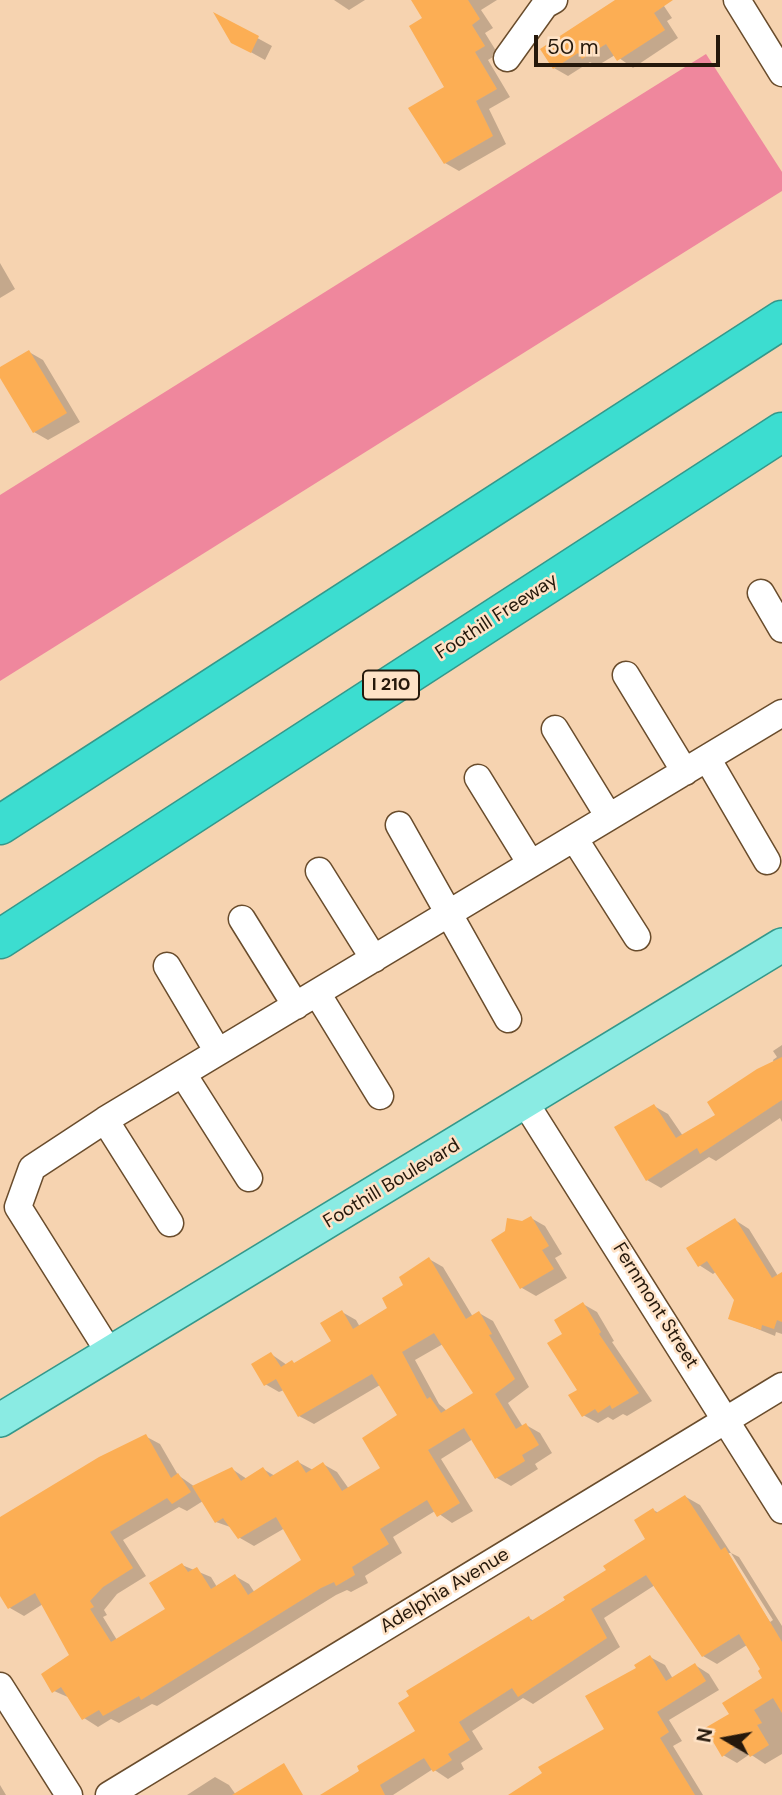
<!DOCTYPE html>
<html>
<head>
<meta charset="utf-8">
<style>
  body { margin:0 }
  #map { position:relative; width:782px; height:1795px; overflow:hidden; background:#f6d3b0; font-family:"DM Sans",sans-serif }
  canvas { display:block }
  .north { position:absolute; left:691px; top:1704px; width:70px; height:70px; -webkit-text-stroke:5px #fee2c6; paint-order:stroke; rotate:280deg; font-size:19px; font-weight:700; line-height:28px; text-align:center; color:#25180b }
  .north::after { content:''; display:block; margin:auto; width:24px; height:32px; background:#25180b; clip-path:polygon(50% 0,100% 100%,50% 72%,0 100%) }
  .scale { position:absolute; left:534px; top:35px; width:186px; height:32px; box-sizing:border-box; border:4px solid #25180b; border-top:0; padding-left:9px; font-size:21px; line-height:24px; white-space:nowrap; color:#25180b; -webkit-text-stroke:5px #fee2c6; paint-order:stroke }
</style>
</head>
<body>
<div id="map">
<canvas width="782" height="1795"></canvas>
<div class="north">N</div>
<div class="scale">50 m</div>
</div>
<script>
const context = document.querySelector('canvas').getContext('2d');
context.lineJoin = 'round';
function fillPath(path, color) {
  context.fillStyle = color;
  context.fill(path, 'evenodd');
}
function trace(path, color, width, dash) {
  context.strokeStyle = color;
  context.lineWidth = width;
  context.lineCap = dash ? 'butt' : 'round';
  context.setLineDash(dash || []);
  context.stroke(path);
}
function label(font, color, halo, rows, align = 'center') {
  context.font = font + ' "DM Sans",sans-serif';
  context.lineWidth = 5;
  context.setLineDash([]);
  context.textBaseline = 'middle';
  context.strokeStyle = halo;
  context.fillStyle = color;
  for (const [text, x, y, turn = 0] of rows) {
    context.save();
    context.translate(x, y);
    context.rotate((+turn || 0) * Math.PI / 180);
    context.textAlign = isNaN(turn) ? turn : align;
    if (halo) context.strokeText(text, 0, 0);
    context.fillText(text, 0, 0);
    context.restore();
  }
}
const green = new Path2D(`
  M706,54l76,118v19l-782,490v-186z`);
const shadow = new Path2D(`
  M334,0h31l-16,10z
  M419,0h78l-16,10 12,18 -8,5 13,21 -10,6 22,37 -21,12 17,35 -47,27 -14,-8 1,-75z
  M621,0h39l12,18 -5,3 11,17 -45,30 -18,-13 -18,11 -7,-4 -22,14 -14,-8z
  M217,16l55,30 -7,14 -18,-10z
  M0,263l15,26 -15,9z
  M29,352l14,8 37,62 -32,18 -14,-8 -34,-57v-6z
  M782,1045v77l-2,-4 -64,43 -7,-4 -48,31 -14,-8 7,-74 14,8 15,22 34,-20 57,-53 -1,-3 4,-3 -4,-6z
  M531,1218l14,8 17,28 -7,4 12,20 -31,18 -14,-8 1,-65z
  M735,1220l14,9 29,47 4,-3v61l-6,-2 -1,4 -45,-18 6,-18 -19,-29 -4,3 -14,-9z
  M429,1259l14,8 30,50 6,-4 14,8 36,66 -21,16 15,24 3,-2 14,8 12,20 -17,11 3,5 -27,17 -14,-8 -24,-39 -32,20 32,52 -21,12 -17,-12 -42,26 9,16 -37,23 3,7 -17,9 -4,-2 -11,5 -179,111 -5,-2 -33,19 -8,-4 -13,8 -14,-9 -14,-20 -16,-7 17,-35 -28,-52 -19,12 -14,-8 -10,-15v-73l145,-84 15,8 18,31 17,12 37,-18 15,10 16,-10 12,7 23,-14 15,8 10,-6 14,8 12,17 34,-21 16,-53 -19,-30 -66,39 -15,-8 -15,-26 -5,2 -14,-8 6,-30 16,11 9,-1 37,-23 9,-29 14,8 4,7 30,-19zM443,1344l33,50 -29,17 -8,-7 -24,-44zM203,1501l13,21 17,6 7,10 14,8 31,-18 19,32 -49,33 -6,-9 -14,-8 -18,11 -6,-10 -29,-12 -15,44 -50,31 -14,-23 4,-2 -3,-5 13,-16 29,-18 -23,-36 56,-33 8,4z
  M583,1304l14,8 17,29 -2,1 40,59 -25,15 -4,-2 -10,6 -5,-3 -10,6 -15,-8 -19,-80z
  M686,1497l14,8 31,48 8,4 43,69v128l-17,10 -15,-10 -13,9 -14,-8 8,-40 33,-36 -2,-9 -15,-25 -30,19 -14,-8 -48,-71 -51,33 16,29 -87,57 -10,-6 -51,33 11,18 -22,14 3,6 -16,10 -15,-10 -40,26h-69l93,-63 112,-114 5,3 74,-50 40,-31 5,-30 6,3zM726,1553h5l42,67 -3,2z
  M650,1657l15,8 8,14 22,-14 14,9 10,16 -50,30 13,21 -9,5 30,49h-192l96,-66 31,-60z
  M215,1777l14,8 7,10h-49z
  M0,1785l6,10h-6z`);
const building = new Path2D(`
  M411,0h57l12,19 -8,6 13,21 -10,6 22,37 -21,12 17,35 -49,28 -36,-56 36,-21 -35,-61 13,-8z
  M615,0h58l-19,13 11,17 -48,31 -11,-17 -24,15 -4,-6 -25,16 -13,-20z
  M213,12l46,24 -8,17 -20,-10z
  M29,350l38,63 -34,20 -33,-55v-11z
  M782,1057v43l-82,54 -3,-6 -51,33 -32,-54 40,-23 22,34 39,-23 -8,-13 50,-33z
  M531,1216l18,30 -7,4 12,19 -34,20 -29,-49 14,-9 2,-13 15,3z
  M735,1218l37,60 10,-6v50l-5,-2 -3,9 -12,-4 -1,5 -33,-11 6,-19 -27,-39 -9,6 -12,-19z
  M429,1257l37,62 13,-8 13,23 -3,1 26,44 -20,15 21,35 10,-6 13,22 -17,10 3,6 -30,18 -31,-51 -36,22 32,53 -23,14 -10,-17 -47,29 9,15 -37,23 3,8 -19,11 -2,-4 -13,6 -180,112 -2,-4 -36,20 -4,-6 -17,10 -21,-33 -9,6 -11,-19 28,-19 -34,-62 -27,16 -8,-13v-79l99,-60 47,-23 25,44 7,-5 13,19 -19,12 -5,-6 -57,34 23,36 -30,19 -13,14 4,6 -4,2 21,33 54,-33 -16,-26 33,-20 6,9 9,-5 14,22 24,-15 13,21 53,-35 -25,-43 -38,22 -15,-21 -8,5 -23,-37 40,-19 9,14 22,-14 7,10 28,-17 8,13 17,-11 19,29 38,-23 -18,-30 35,-23 -25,-41 -74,43 -22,-38 -12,7 -13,-22 20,-12 10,15 11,-7 2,3 37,-22 -11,-18 22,-13 11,19 34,-21 -5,-10 21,-13 -4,-8zM434,1333l39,60 -32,20 -11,-16 -3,2 -25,-47z
  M583,1302l18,30 -2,2 40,59 -27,16 -2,-4 -12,8 -3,-4 -13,8 -14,-22 9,-5 -30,-47 15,-9 -8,-14z
  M685,1495l36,55 4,-3 57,95v71l-9,-15 -19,12 8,13 -5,2 12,20 -19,12 -9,-15 -19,15 -17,-29 24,-14 -7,-11 40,-25 -4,-7 2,-2 -21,-35 -37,23 -56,-82 -55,34 16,29 -89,59 -6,-9 -53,34 11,18 -22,14 4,6 -19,12 -9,-14 -44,27 5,10h-65l39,-24 -2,-5 58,-35 -17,-28 11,-7 -3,-5 123,-75 2,5 34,-21 -2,-3 43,-27 -3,-4 42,-27 -11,-19 19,-12 3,5z
  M650,1655l16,26 29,-18 11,18 -49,31 12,20 -9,6 35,57h-187l34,-22 -4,-6 66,-38 -19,-33 51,-28 -2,-3z
  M284,1763l19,32h-71z`);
const minor = new Path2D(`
  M737,0l45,73
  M507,58l38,-53 9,-5
  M761,593l21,36
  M626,675l59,97
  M555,729l54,88
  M707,758l60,103
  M478,778l53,86
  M399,825l109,194
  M574,838l63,99
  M319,871l55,88
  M242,919l54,87
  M167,966l51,86
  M317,993l63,103
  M183,1074l66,104
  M526,1104l256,406
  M105,1120l65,103
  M109,1352l-91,-145 14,-39 73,-48 677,-407
  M0,1686l69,109
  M109,1795l673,-409`);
const major = new Path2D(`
  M0,1420l782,-475`);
const highway = new Path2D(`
  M0,825l782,-505
  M0,939l782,-507`);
const shields = [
  [391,685,56]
];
const shieldNames = [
  ["I 210",391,685]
];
const streetNames = [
  ["Foothill Freeway",497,617,-33],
  ["Foothill Boulevard",392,1184,-31],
  ["Fernmont Street",655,1306,58],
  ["Adelphia Avenue",445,1591,-31]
];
fillPath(green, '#ef879d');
fillPath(shadow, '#0003');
fillPath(building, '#fcae54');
trace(minor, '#694c2c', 29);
trace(major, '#34988b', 36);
trace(highway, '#34988b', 41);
trace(minor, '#fff', 26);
trace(major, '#8aebe3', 33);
trace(highway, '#3cddd0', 38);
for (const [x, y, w] of shields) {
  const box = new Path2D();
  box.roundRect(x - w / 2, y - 14.5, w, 29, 5);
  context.fillStyle = '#fee2c6';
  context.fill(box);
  trace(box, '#25180b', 2);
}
label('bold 18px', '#25180b', null, shieldNames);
label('19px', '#25180b', '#fee2c6', streetNames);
</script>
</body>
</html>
